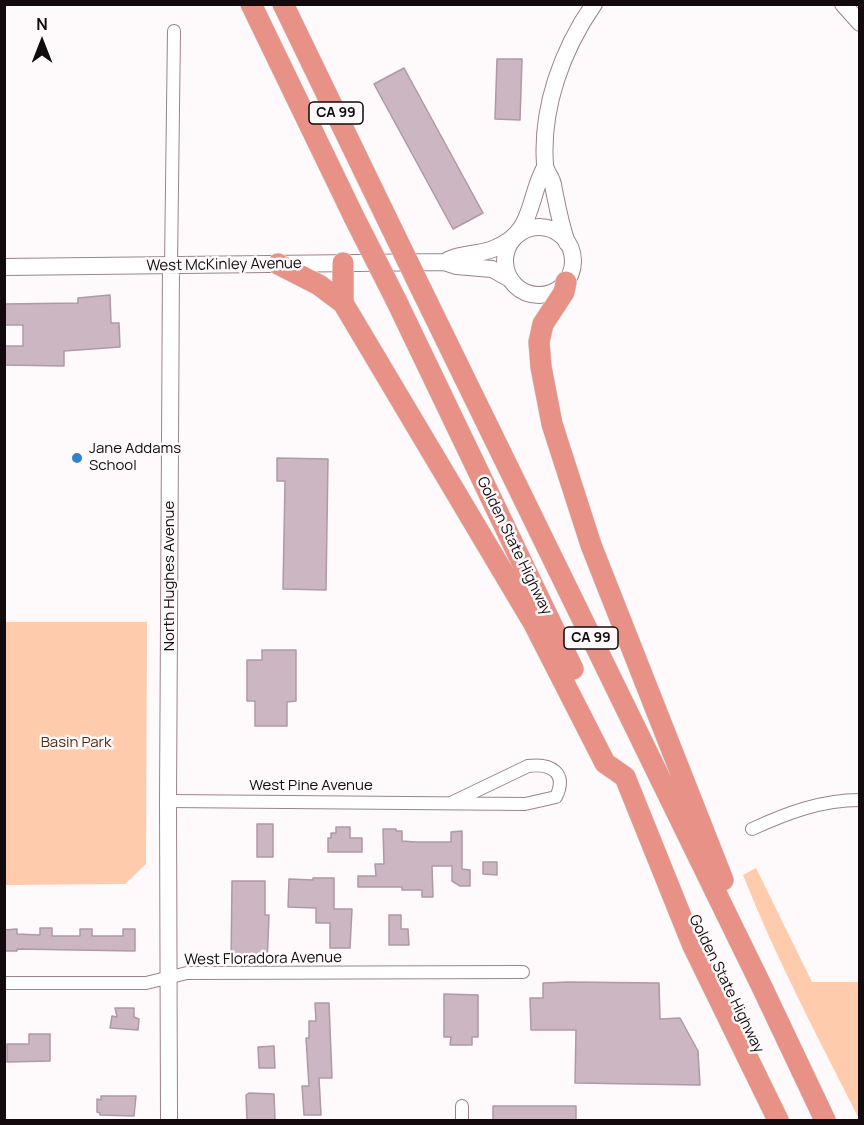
<!DOCTYPE html>
<html>
<head>
<meta charset="utf-8">
<style>
  body { margin:0 }
  #map { position:relative; width:864px; height:1125px; overflow:hidden; background:#fef9fa; font-family:Manrope,sans-serif }
  canvas { display:block }
  .frame { position:absolute; inset:0; border:6px solid #120a0c; pointer-events:none }
  .north { position:absolute; left:12px; top:12px; width:60px; height:60px; -webkit-text-stroke:4px #fef9fa; paint-order:stroke; rotate:0deg; font-size:16px; font-weight:700; line-height:24px; text-align:center; color:#120a0c }
  .north::after { content:''; display:block; margin:auto; width:21px; height:27px; background:#120a0c; clip-path:polygon(50% 0,100% 100%,50% 72%,0 100%) }
</style>
</head>
<body>
<div id="map">
<canvas width="864" height="1125"></canvas>
<div class="frame"></div>
<div class="north">N</div>
</div>
<script>
const context = document.querySelector('canvas').getContext('2d');
context.lineJoin = 'round';
function fillPath(path, color) {
  context.fillStyle = color;
  context.fill(path, 'evenodd');
}
function trace(path, color, width, dash) {
  context.strokeStyle = color;
  context.lineWidth = width;
  context.lineCap = dash ? 'butt' : 'round';
  context.setLineDash(dash || []);
  context.stroke(path);
}
function label(font, color, halo, rows, align = 'center') {
  context.font = font + ' Manrope,sans-serif';
  context.lineWidth = 5;
  context.setLineDash([]);
  context.textBaseline = 'middle';
  context.strokeStyle = halo;
  context.fillStyle = color;
  for (const [text, x, y, turn = 0] of rows) {
    context.save();
    context.translate(x, y);
    context.rotate((+turn || 0) * Math.PI / 180);
    context.textAlign = isNaN(turn) ? turn : align;
    if (halo) context.strokeText(text, 0, 0);
    context.fillText(text, 0, 0);
    context.restore();
  }
}
const green = new Path2D(`
  M4,622h143l-1,242 -21,20 -120,1z
  M756,868l56,114h47v137c-40,-80 -83,-160 -116,-244z`);
const building = new Path2D(`
  M497,59h25l-2,61 -25,-1z
  M404,68l79,145 -30,16 -79,-145z
  M110,295l1,28h8l1,24 -56,4v15l-60,-1v-19h19v-21h-19v-21l74,-1v-5z
  M277,458l51,1 -2,131 -43,-1 2,-108h-8z
  M262,650h34v51l-9,1v24h-32v-25h-8v-41h15z
  M257,824h16v33h-16z
  M336,827h14v11h12v14h-34v-14h3v-5h5z
  M383,829h13v2h6v10l13,1h36v-10l11,-1v38l8,1v16h-10l-8,-5v-15h-20l1,31h-11v-7h-20v-3h-44v-11h18l-1,-12h9z
  M483,862h14v13l-14,-1z
  M313,878h21v31h18l-2,39h-20v-25h-14v-15l-28,-1 1,-28 24,1z
  M232,881h33v34h4l-2,50h-36z
  M389,915h12v14h7l1,16h-20z
  M40,928h12v8h28v-7h12v7h31v-7h12v22l-118,-2v2h-13v-21l13,-1v5l23,1z
  M568,982l91,1 1,36 20,-1 18,33 2,34 -125,-2 1,-53h-45l-1,-32h13v-15z
  M444,994l34,1v42h-6v8h-22l1,-8h-7z
  M315,1003h14l3,75h-13l2,37h-17l-2,-29h7l-3,-48h3v-17h7z
  M115,1008h19v9l5,2 -1,11 -28,-2 2,-12 5,1z
  M29,1034h21v27l-43,1v-18h22z
  M274,1046l1,22h-16l-1,-21z
  M249,1093l25,1 1,26h-28l-1,-25z
  M101,1096h35l-2,20 -34,-1v-2l-3,-1v-13l4,1z
  M493,1106h83v14h-83z`);
const street = new Path2D(`
  M171,264l3,-233
  M168,801l357,3 31,-7c12,-25 -6,-34 -28,-31l-75,36
  M752,829c35,-16 69,-29 108,-29
  M4,983h142l41,-10 336,-1
  M462,1120v-14`);
const secondary = new Path2D(`
  M843,4l17,19
  M505 261a34 34 0 1 1 68 0a34 34 0 1 1-68 0Z
  M567,243c-7,-20 -10,-38 -14,-58 -1,-8 -8,-13 -8,-21 -4,-56 17,-114 49,-160
  M448,260c13,-7 30,-5 45,-11 42,-16 34,-49 52,-82
  M4,267l440,-5 12,4 36,3 18,10
  M169,1120l-1,-319 3,-537`);
const highway = new Path2D(`
  M251,4l103,213
  M283,4l105,217
  M343,263v40
  M278,264l41,21 24,18 191,321 71,139 20,14 68,169 85,174
  M566,282l-2,10 -21,32 -4,18 2,25 11,57 39,121 132,335
  M422,291l339,694 64,135
  M396,300l177,369`);
const highwayBridge = new Path2D(`
  M354,217l42,83
  M388,221l34,70`);
const markers = [
  [77,458,6,"#3082d1"]
];
const shields = [
  [336,113,54],
  [591,638,54]
];
const shieldNames = [
  ["CA 99",336,113],
  ["CA 99",591,638]
];
const streetNames = [
  ["West McKinley Avenue",224,265,-1],
  ["Golden State Highway",514,546,64],
  ["North Hughes Avenue",170,576,-90],
  ["West Pine Avenue",311,786],
  ["West Floradora Avenue",263,959,-1],
  ["Golden State Highway",726,984,64]
];
const poiNames = [
  ["Jane Addams",89,449],
  ["School",89,466]
];
const parkNames = [
  ["Basin Park",76,743]
];
fillPath(green, '#ffcbad');
fillPath(building, '#cbb6c2');
trace(building, '#ae99a5', 1.5);
trace(street, '#9b8488', 14);
trace(secondary, '#9b8488', 18);
trace(highway, '#d9d8d8', 22);
trace(street, '#fff', 12);
trace(secondary, '#fff', 16);
trace(highway, '#e89186', 21);
trace(highwayBridge, '#d9d8d8', 22, []);
trace(highwayBridge, '#e89186', 21);
for (const [x, y, r, color] of markers) {
  const dot = new Path2D();
  dot.arc(x, y, r, 0, 2 * Math.PI);
  context.fillStyle = color;
  context.fill(dot);
  trace(dot, '#fef9fa', 2);
}
for (const [x, y, w] of shields) {
  const box = new Path2D();
  box.roundRect(x - w / 2, y - 11, w, 22, 4.5);
  context.fillStyle = '#fef9fa';
  context.fill(box);
  trace(box, '#120a0c', 1.5);
}
label('bold 14px', '#120a0c', null, shieldNames);
label('15px', '#120a0c', '#fef9fa', streetNames);
label('15px', '#120a0c', '#fef9fa', poiNames, 'left');
label('15px', '#582c10', '#fef9fa', parkNames);
</script>
</body>
</html>
